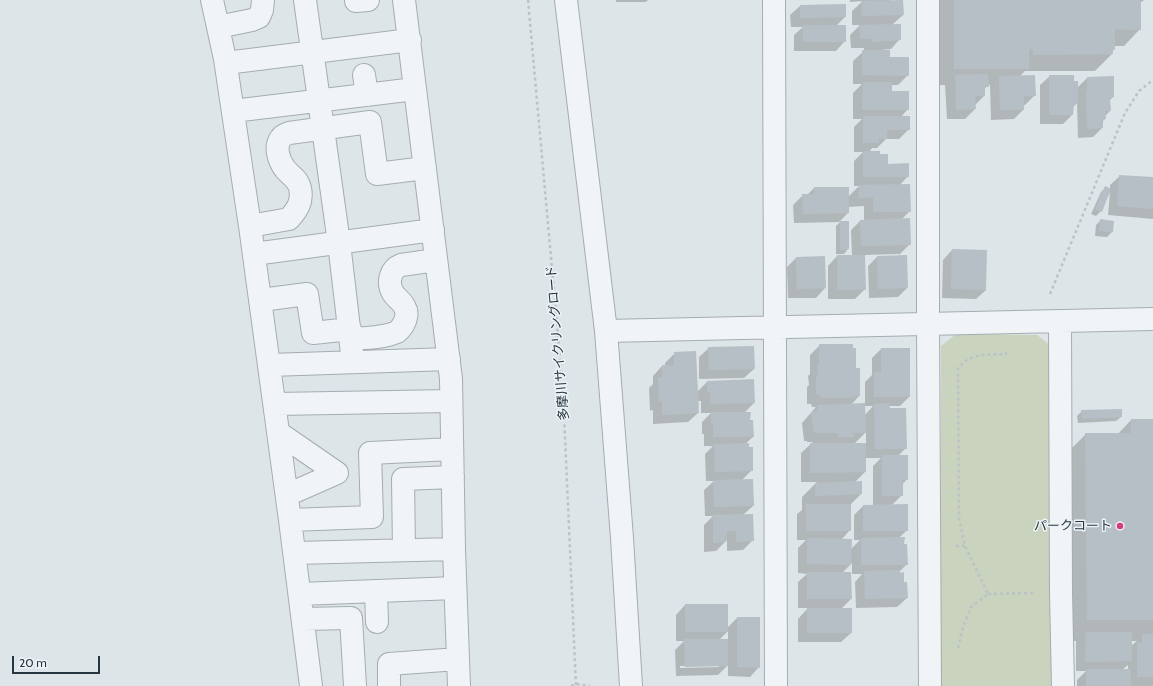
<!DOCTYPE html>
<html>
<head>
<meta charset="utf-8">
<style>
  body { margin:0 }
  #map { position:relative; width:1153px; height:686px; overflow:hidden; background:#dee5e8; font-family:Cabin,sans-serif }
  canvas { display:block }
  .scale { position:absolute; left:12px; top:656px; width:88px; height:18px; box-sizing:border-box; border:2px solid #263640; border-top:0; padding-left:5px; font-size:12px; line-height:14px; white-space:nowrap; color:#263640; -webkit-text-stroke:3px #edf3f6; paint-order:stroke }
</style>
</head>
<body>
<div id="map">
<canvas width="1153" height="686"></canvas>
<div class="scale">20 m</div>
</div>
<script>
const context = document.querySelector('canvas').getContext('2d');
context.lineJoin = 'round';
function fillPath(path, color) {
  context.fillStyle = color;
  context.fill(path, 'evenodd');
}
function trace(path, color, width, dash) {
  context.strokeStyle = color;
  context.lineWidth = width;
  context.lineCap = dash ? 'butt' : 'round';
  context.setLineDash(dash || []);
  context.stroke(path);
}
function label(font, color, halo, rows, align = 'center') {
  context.font = font + ' Cabin,"Noto Sans JP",sans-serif';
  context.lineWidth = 3;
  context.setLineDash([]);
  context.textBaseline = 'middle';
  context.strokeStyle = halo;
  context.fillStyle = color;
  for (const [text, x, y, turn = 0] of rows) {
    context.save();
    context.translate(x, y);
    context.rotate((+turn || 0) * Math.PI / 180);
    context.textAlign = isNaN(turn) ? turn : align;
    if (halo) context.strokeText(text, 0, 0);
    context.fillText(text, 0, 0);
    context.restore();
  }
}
const green = new Path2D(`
  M956,334l81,1 13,10 2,341h-111v-340z`);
const shadow = new Path2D(`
  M616,0h32l-2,2h-30z
  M850,0h41l-1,1h12l1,14 -11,10 8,14 -9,10 -11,1v1l9,7 19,17 -10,10h-7v7l17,17 -7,8 8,12 -10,10h-13l-9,9h-5l-3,4 10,3 8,9 21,12 -8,9 10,26 -8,8 8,25 -11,11v-1l-35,1 1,34 -10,10h-27v-33l9,-10h15l-1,-26 9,-9 4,-1v-14l-16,1v6l-9,9h9v27l-4,5h-8v-28l4,-4 -46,1 -1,-18 10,-10h4l7,-7 34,9 11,-11h-5v-25l9,-9h-9v-25l8,-8h-9v-26l9,-9h-9v-23l11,-10v-3h-13l-1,-13 10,-10h-8v-14l11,-10 -13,1z
  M937,0h207l-4,3v26l-16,17h-10v3l-2,3v2l-17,17h-70l-5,5 15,19 -10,10h-2v5l-9,9 -23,1 -1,-35h-2l-4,5v6l-9,9v4l-10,10h-18l-2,-34h-7z
  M845,5v12l-9,9 9,15 -9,10h-42v-16l9,-8h-12l-1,-12 10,-9z
  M1050,76l23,6 4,6 10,-10 26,19 -4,4 1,10 -5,5v3l-3,3v6l-9,9 -15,1 -1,-35 -5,5v7l-9,9h-23v-39z
  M1120,176l33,2v41l-45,-4 2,-23 -9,19 -5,5 -5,-2 10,-22 4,-4 5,2v-5z
  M1101,220l11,12 -5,5 -12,-1 1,-11z
  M952,250l34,40 -10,9 -34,-1 1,-38z
  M906,256l1,32 -9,9 -29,1 -1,-32 9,-9z
  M824,257l1,31 -9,10h-28l-1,-31 9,-9z
  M820,345l35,24 4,27 -8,9 14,-1v-22l7,-7v-17l9,-9 28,48 -9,9h-11l17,42 -8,8 9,23 -5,6v10l-10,10 15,25 -8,8 4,7 4,19 -8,8 8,26 -10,9 -41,1 -1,-26 7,-8h-10v-11l-10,10h8l1,26 -10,10 10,24 -10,9h-43v-23l10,-11h-10v-26l9,-8 -9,-1v-25l8,-8h-9v-26l5,-4v-13l15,-15h-16v-29l12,-11h-6v-1h-3l-2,-18 14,-16h-4l-1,-3h-4v-17l2,-2 -1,-9 2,-2v-19zM865,406h8l-8,9zM866,432v12h-12zM865,458h16l-8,8v39l-10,1 -9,9v25h6l-10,10 -9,-10 9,-10v-25l11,-11 -7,-11 11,-11z
  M709,348l45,21 -10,9 -45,1v-22z
  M675,353l22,39 10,-10 47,21 -10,10 5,8 4,16 -8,7 7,26 -10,10 11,26 -10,9 9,26 -9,9 -16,1v-11l-11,11 -12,1v-27l9,-9h-8l-1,-26 10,-9h-8l-1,-27 8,-8h-9v-12h-2v-12l9,-9h-10v-12h-4l1,12 -10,9 -35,2v-14l-3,1 -1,-23 4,-4v-8l9,-10h3v-3z
  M1082,411l39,6 -5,4 -38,2 -1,-7z
  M1131,420h22v266h-76v-6l9,-9h-10v-30h-10l-1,-186 21,-21h32zM1131,641h6l-6,5zM1128,665v5h-6z
  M685,605l42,23 10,-10 22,49 -9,10 -22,-1v-11l-10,10 -42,1 -1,-26 9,-9h-8v-26zM728,631v9h-9zM719,665v2l-39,1v-2z`);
const building = new Path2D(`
  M903,0l1,15 -42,1 -1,-15z
  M954,0h187v30l-26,-1v21l-2,-1v5l-80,1v-6h-4v20h-75z
  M846,4v13l-46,1v-13z
  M901,24v16l-29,2 1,-3h-13l-1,-14z
  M803,25h43v17h-43z
  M862,50h28v7h19v19l-47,-1z
  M988,74l1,13h-4v9h-10l1,13 -20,1 -1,-35z
  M1035,75l1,21h-12v14h-24l-1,-34z
  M1049,75h25v6h4v23l-4,-1 -1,12h-24z
  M1114,76v21l-4,1 1,13h-6l1,8h-3v9l-16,1 -1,-38h1v-14z
  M863,82h29v9h17v19h-47z
  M863,116h47v14h-23v9h-8v4h-16z
  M863,151h17v3h8v10l21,-1v14h-46z
  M1119,175l34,2v32l-36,-3z
  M910,184l1,28h-38v-15l-15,1 1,-13z
  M1105,186l6,3 -9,23 -7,-3z
  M814,187h35v26l-46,1 -1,-20h12z
  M910,218l1,27 -50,1 -1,-26z
  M1100,219l14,2 -1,11 -14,-1z
  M840,221h9v28l-9,1z
  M952,249l35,1 -1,40 -35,-1z
  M837,255h28l1,35h-29z
  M907,255l1,33 -30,1 -1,-33z
  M825,256l1,32 -29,1 -1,-32z
  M819,344h34v4h3v20h4v28h-5v2h-34l-1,-3h-4v-18h2l-1,-12h2z
  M754,346l1,23 -46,1 -1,-23z
  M881,348h29v49h-36v-25h7z
  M696,351l3,62 -37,2v-14l-3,1 -1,-25h4v-12l12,1v-14z
  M754,379l1,24 -45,1v-12h-3v-11z
  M865,403l1,30h-12v4h-16v-4h-22v-1h-2l-3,-20 6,-1v-6z
  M890,403v5h16l1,41h-32l-1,-45z
  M1122,409v8l-40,2 -1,-9z
  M711,412h40l-1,8h3l1,17h-41v-12h-2z
  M1131,419h22v201h-66l-2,-187h46z
  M749,443v4h4v24l-38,1 -1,-28z
  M810,443h56v29l-56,1z
  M882,455h26v25h-5v16h-21z
  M753,479l1,27 -40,1 -1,-27z
  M862,481v13l-47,2v-13z
  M806,504h45v27h-45z
  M908,504v27h-45v-26z
  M753,514l1,27 -18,1v-11h-9l-1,11 -13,1v-28z
  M905,537l-1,7h3l1,21h-47v-27z
  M807,538l45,1 -1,26 -44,-1z
  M900,570v3l4,-1v10h3l1,16 -43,1 -1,-28z
  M807,572h44l1,27h-45z
  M685,604h43v28h-43z
  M807,608h45v25h-45z
  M737,617h23v51l-23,-1z
  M1086,632h46v29l-47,1z
  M1142,634h11v43h-16v-34h5z
  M684,639h44v27l-43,1z
  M1086,669h45v17h-45z`);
const path = new Path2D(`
  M528,0l35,392 13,294
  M1050,294l75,-181 14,-22 14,-11
  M956,546h9
  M988,594l47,-1
  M958,648l5,-21 8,-20 17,-13 -23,-48 -6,-27 -1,-151 10,-9 12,-4 26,-1v-5
  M571,686l5,-2 14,2`);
const minor = new Path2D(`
  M212,0l13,59 25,167 40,294 21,166
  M305,0l34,243 14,119
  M356,0v1l12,-1
  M404,0l47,379 3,170 5,137
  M566,0l40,331 16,207 9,148
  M774,0l2,686
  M928,0v324l2,362
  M218,27l34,-7 7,-3 3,-7 1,-10
  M226,63l184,-23
  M364,75l3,20
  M233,111l182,-22
  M250,226l39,-7c8,-9 14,-17 11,-31 -2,-9 -9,-12 -15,-19 -6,-8 -11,-22 -4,-31 2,-3 6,-4 8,-5l81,-11 7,52 48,-6
  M254,254l179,-24
  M261,300l46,-6 6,39 37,-4
  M1060,321l1,272 2,93
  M606,331l547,-12
  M351,339c15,-1 32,-1 46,-7 3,-2 4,-4 6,-7 3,-5 5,-12 2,-17 -2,-6 -9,-10 -12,-15 -6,-10 -3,-24 8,-28l35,-5
  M270,365l179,-6
  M275,404l176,-3
  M279,433l58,40 -50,22
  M290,520l82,-3 -2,-64 82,-4
  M404,550l-1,-71 50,-2
  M295,553l159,-4
  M376,591l1,31
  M300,594l155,-6
  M303,619l48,-1 4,68
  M389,686v-22l69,-5`);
const markers = [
  [1120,526,4,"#d63a7b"]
];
const streetNames = [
  ["多摩川サイクリングロード",558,343,-95]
];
const poiNames = [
  ["パークコート",1112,526]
];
fillPath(green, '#c9d3be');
fillPath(shadow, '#0003');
fillPath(building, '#b5bfc5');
trace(minor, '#a3adb2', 24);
trace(path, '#bcc3c7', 2.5, [3, 3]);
trace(minor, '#f1f4f6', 22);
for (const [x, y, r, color] of markers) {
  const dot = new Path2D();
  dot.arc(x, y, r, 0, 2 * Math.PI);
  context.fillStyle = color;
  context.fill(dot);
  trace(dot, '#edf3f6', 1.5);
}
label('13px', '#263640', '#edf3f6', streetNames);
label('13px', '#263640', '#edf3f6', poiNames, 'right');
</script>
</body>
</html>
